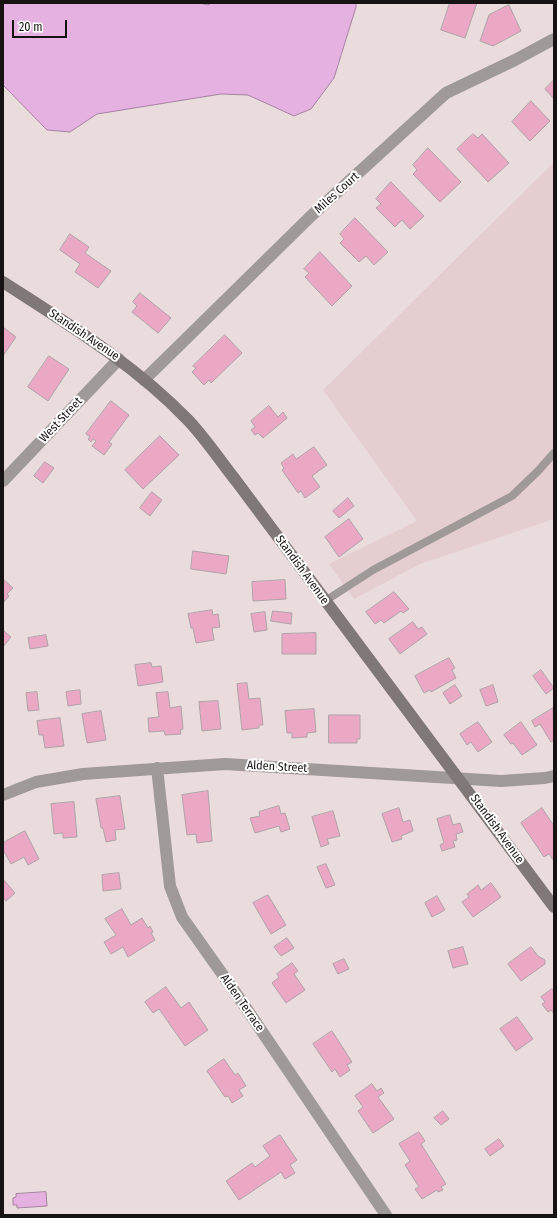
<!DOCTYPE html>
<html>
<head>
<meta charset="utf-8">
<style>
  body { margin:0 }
  #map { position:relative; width:557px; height:1218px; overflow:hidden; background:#eadcdc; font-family:"Fira Sans Condensed",sans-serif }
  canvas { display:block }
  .frame { position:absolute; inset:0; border:4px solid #171313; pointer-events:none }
  .scale { position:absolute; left:12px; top:20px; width:55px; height:18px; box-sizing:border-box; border:2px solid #171313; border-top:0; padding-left:5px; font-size:12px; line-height:14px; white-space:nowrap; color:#171313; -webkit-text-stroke:3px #fff; paint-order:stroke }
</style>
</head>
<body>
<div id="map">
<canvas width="557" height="1218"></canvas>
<div class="frame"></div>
<div class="scale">20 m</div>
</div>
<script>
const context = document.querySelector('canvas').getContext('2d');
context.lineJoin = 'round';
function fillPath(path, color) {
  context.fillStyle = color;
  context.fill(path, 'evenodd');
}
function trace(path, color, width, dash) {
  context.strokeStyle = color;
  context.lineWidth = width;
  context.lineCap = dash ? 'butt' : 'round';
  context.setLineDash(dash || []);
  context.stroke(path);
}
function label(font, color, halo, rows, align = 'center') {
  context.font = font + ' "Fira Sans Condensed",sans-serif';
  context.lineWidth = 4;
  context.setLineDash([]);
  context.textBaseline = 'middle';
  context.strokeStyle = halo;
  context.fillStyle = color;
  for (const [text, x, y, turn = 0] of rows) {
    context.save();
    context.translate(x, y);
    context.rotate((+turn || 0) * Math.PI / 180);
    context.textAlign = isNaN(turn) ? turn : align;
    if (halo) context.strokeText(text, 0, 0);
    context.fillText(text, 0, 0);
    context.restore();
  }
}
const built = new Path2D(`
  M554,162v357l-134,45 -66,35 -25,-35 88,-43 -94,-131z`);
const water = new Path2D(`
  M3,3h197l8,2 3,-2h145v4l-22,71 -23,31 -17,7 -46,-21 -27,-1 -124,20 -27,18 -23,-2 -44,-45z
  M46,1192l1,14 -30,2v-3h-4v-7l3,-1v-3z`);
const building = new Path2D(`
  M450,3h27l-12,35 -24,-8z
  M509,5l12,26 -28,15 -13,-5 9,-26z
  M554,80v19l-9,-10z
  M531,101l19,20 -20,20 -18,-19z
  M473,134l5,4 4,-4 27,29 -21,19 -31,-33z
  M428,148l33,34 -21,20 -27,-28 4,-4 -4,-5z
  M391,182l33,34 -14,13 -8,-9 -7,7 -19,-19 5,-4 -5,-5z
  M355,218l33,34 -14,13 -8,-9 -7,6 -19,-19 4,-4 -4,-5z
  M70,234l19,13 -4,6 26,18 -13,17 -23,-16 5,-8 -20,-14z
  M320,252l32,34 -20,20 -27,-29 4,-4 -5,-4z
  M140,293l31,25 -13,15 -26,-21 5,-6 -4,-4z
  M3,327l13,10 -13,19z
  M225,335l17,18 -31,30 -2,-3 -5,5 -12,-13 4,-4 -3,-2z
  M49,356l20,13 -21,32 -20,-14z
  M111,401l18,14 -20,27 3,2 -8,11 -12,-9 4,-5 -3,-2 -2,3 -3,-3 2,-2 -4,-3z
  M269,406l9,11 5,-5 4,6 -24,20 -5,-5 -3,2 -4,-5 4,-3 -4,-6z
  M160,436l19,19 -36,34 -18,-19z
  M314,447l13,18 -15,11 8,11 -15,11 -4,-7 -3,2 -16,-23 2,-2 -3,-5 12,-9 3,5z
  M45,462l9,6 -11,15 -9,-7z
  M152,492l10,8 -12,16 -10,-8z
  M348,498l6,8 -15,12 -6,-7z
  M349,519l14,20 -24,18 -14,-20z
  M193,551l36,5 -3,18 -35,-5z
  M3,579l10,9 -6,6 2,2 -5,6z
  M285,580l1,19 -33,2 -1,-19z
  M394,592l15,17 -6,4 -2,-2 -17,12 -3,-3 -6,4 -9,-12z
  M212,610l1,5 5,-1 2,13 -8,1 2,12 -18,3 -3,-15h-2l-3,-14z
  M273,611l19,2 -1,11 -20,-3z
  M265,612l2,18 -13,2 -3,-18z
  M413,622l5,7 4,-2 5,7 -27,20 -11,-15z
  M3,630l8,7 -8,10z
  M316,633v21h-34v-20z
  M46,635l2,11 -18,3 -2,-11z
  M449,658l6,10 -3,2 4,8 -25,14 -1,-2 -6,3 -9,-17z
  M151,663l1,4 9,-1 2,16 -25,4 -3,-21z
  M541,670l13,18 -8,6 -13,-18z
  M247,683l2,16 11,-1 3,27h-4v3l-17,2 -5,-46z
  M455,685l7,11 -12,8 -7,-11z
  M493,685l5,17 -12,4 -6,-16z
  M80,690l1,14 -13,2 -2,-14z
  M37,692l2,18 -11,1 -2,-18z
  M168,692l2,16 11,-2 2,23 -3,1 1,4 -16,1 -1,-4 -15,1 -1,-14 11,-1 -3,-24z
  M218,701l3,28 -19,2 -3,-29z
  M553,708l1,32 -3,2 -11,-18 -5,3 -3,-6z
  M314,709l2,23 -9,1v4l-15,1v-5h-5l-2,-22z
  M101,711l5,29 -19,3 -5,-29z
  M329,715h31v24h-3v4h-28z
  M60,718l4,28 -19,2 -2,-13h-4l-2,-14z
  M478,722l14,20 -14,10 -7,-10 -4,3 -7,-11z
  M521,722l16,23 -15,10 -9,-12 -2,1 -7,-9z
  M208,791l4,50 -15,2 -1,-9 -9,1 -5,-40z
  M120,796l5,33 -10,1 1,10 -10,2 -3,-14h-2l-5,-29z
  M74,802l3,35 -14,1v-5l-9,1 -3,-30z
  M279,806l2,8 4,-1 5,16 -9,3 -2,-6 -24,7 -5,-15 10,-2 -1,-4z
  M399,808l4,14 7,-2 3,11 -12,5 1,3 -10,3 -10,-28z
  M542,808l12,18v35l-5,-7 -5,3 -23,-34z
  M333,811l7,25 -13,3 2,5 -8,3 -9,-30z
  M450,815l3,10 7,-2 3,9 -7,2 1,6 -4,1 2,6 -13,4 -2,-6 4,-2 -7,-24z
  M25,831l14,28 -11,6 -4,-8 -13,7 -8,-14v-7z
  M326,864l9,21 -9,3 -9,-21z
  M119,873l2,16 -18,2 -1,-16z
  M3,879l12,14 -9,8 -3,-4z
  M491,883l10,14 -28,20 -11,-15 7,-5 -2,-3 11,-9 3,5z
  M268,895l18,30 -15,9 -18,-31z
  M437,896l8,14 -13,7 -7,-14z
  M122,909l9,16 11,-7 6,10 2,-2 3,6 -2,1 4,7 -27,17 -5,-10 -12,7 -7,-12 12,-7 -11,-16z
  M287,938l7,10 -13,8 -7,-9z
  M463,947l5,17 -15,4 -5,-17z
  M531,947l7,9 7,4v4l-24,17 -13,-17z
  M344,959l5,10 -11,5 -5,-10z
  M292,963l6,8 -4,3 11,16 -19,13 -14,-20 7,-6 -2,-3z
  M166,987l15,21 8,-6 19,28 -23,16 -26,-37 -6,4 -8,-11z
  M552,989l2,2v23l-3,-4 -3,2 -6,-8 3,-2 -4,-5z
  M517,1017l16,22 -17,12 -16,-22z
  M332,1031l20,31 -5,3 3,5 -10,7 -5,-8 -3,3 -19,-28z
  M224,1059l11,16 3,-2 8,13 -7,4 4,6 -11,7 -4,-7 -3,1 -18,-26z
  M372,1084l5,7 4,-3 3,5 -6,4 16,22 -21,14 -15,-22 5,-4 -8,-11z
  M443,1111l6,8 -8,6 -7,-7z
  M419,1132l6,9 -4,3 25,40 -5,3 2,3 -5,2 -1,-2 -15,9 -7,-10 4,-2 -14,-22 5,-4 -11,-17z
  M280,1135l17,25 -7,5 5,8 -10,6 -4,-7 -42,28 -13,-19 26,-18 3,4 15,-11 -7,-10z
  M499,1139l5,7 -14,10 -5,-7z`);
const lane = new Path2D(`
  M325,601l48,-31 139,-74 26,-25 16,-18`);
const street = new Path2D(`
  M144,380l167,-164 135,-123 69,-33 39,-21
  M3,481l116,-122
  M157,768l13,118 12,31 60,85 144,213
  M3,795l33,-13 47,-8 142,-10 276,17 44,-3 9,-2`);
const secondary = new Path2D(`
  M3,282c65,42 131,82 185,138 18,19 33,42 49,62l317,425`);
const streetNames = [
  ["Miles Court",337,193,-42],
  ["Standish Avenue",84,335,34],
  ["West Street",61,420,-47],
  ["Standish Avenue",302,570,54],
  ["Alden Street",277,767,3],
  ["Standish Avenue",497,829,54],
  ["Alden Terrace",242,1003,55]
];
fillPath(built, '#e5cecf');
fillPath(water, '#e4b1e0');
trace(water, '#a682a2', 1);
fillPath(building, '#eaa8c4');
trace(building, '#afa3a8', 1);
trace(lane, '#9f9a98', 8);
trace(street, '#9f9a98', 12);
trace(secondary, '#807876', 12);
label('12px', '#171313', '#fff', streetNames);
</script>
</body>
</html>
